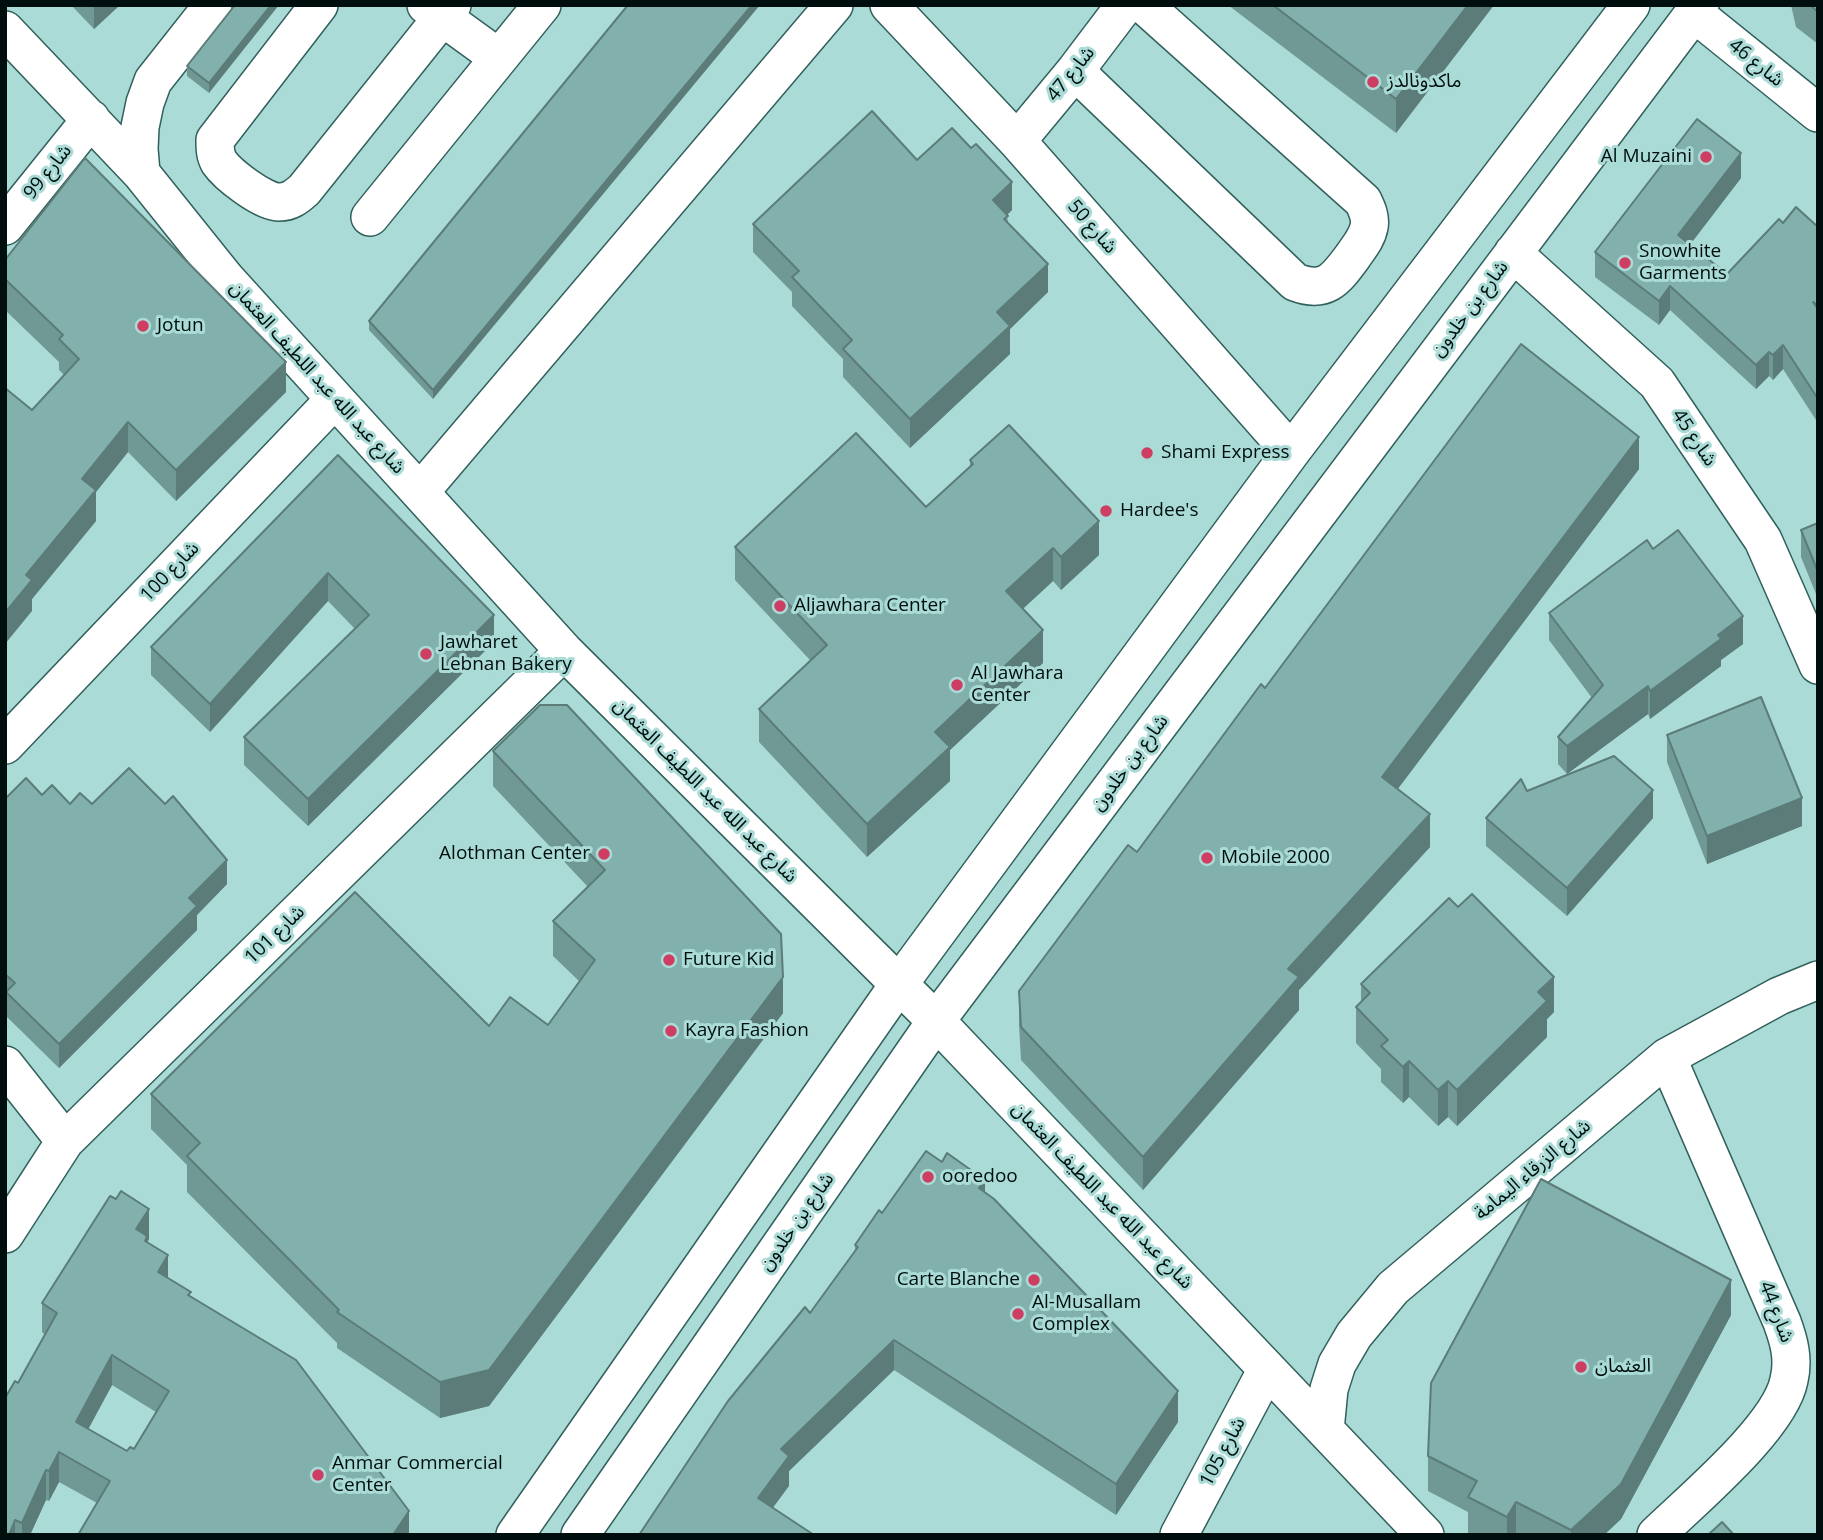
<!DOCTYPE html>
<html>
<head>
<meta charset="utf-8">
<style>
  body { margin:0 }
  #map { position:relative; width:1823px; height:1540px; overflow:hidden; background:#aadbd6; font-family:"Open Sans",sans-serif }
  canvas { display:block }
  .frame { position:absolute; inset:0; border:7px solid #000f0e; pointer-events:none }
</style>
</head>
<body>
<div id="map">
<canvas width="1823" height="1540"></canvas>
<div class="frame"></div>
</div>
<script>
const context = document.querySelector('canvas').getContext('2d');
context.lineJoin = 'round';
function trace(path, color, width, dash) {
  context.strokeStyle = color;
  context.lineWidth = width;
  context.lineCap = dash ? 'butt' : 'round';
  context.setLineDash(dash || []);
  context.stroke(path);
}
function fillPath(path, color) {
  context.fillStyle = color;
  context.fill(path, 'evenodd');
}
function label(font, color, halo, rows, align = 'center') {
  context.font = font + ' "Open Sans","Noto Sans Arabic",sans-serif';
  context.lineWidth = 6;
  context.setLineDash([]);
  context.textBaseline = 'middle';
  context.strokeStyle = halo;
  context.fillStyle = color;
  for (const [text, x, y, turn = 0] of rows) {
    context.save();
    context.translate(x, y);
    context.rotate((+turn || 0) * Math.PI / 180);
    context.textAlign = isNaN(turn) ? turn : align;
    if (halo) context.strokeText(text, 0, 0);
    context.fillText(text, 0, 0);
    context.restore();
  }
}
const minor = new Path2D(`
  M319,5l-104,135c0,8 0,15 4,22 9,13 44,40 60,40 11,0 17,-5 25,-12l148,-185
  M426,5l73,53
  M889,5l128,136 274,311
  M1694,13l124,100
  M5,30l136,143 85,106 338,372 372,370 489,514
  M1075,71l220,211c31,12 41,-3 58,-26 6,-9 14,-18 16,-29 2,-9 -2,-18 -6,-26l-219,-196
  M1017,141l58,-70 50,-66
  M141,173l-2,-24 1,-22 5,-24 8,-22 60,-76
  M370,217l172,-212
  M5,226l86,-107
  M1513,253l144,130 106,157 55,125
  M420,492l414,-487
  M5,745l330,-346
  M5,1065l60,76
  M5,1234l60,-93 499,-490
  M1325,1430l4,-41 8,-25 17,-29 39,-47 274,-231 112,-61 39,-16
  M515,1535l384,-551 392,-532 340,-447
  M580,1535l356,-514 764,-1016
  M1179,1535l88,-166
  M1656,1535c36,-35 124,-108 133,-155 5,-21 0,-39 -7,-58l-115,-265`);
const wall = new Path2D(`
  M71,5h49l-26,24z
  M235,5l-26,88 -22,-17v-10z
  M628,5l-195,394 -64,-69v-9z
  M1228,5h266l-98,128z
  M1791,5h27v39l-22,-17z
  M917,160l95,50 -5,5 1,8 40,69 -38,37v25l-100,94 -67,-71v-18l-51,-53v-14l-39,-40v-28z
  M1741,178l-51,67 37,29 56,-51 35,4v206l-2,-3v-10l-33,-51 -10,11 -4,-4 -13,13 -86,-79 -11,15 -64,-48v-25z
  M5,260l281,132 -110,109 -48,-49 -32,40v29l-64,78v12l-27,-223 27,22 32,-35 -5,-5v-8l-54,-52z
  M338,455l156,187 -186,184 -64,-61v-28l111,-108 -27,-28 -118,131 -59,-57v-28z
  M970,460l129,95 -38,35 -8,-9 -30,28 20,54 -93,87v31l-83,76 -108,-115v-33l51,-49 -75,-80v-33l191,-40 44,-41z
  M1639,469l-242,320 33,58 -131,143v20l-156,180 -122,-130 -2,-36v-33l118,-139 128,-164z
  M1818,523v76l-17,-42v-27z
  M1653,549l90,95 -22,16v6l-71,53 -2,-5 -81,60 -9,-10v-27l34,-39 -43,-58v-27z
  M1667,735l135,91 -95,38 -40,-102z
  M493,751l290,262 -294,393 -49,12 -103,-70v-5l-150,-151v-27l-36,-36v-35l338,-68 59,-1 31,-44 -26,-25v-35l35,-34 -95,-101z
  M1527,791l126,27 -86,98 -81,-70v-28z
  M42,795l28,9h22l135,80 -30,31v15l-138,138 -53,-52 -1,-217z
  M1361,984l193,28 -7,7v18l-90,89 -9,-9 -10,9 -29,-29 -6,6 -22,-21v-13l-25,-26v-36l5,-5z
  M985,1192l193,230 -62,93 -222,-145 -105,101v15l-150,49 171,-222 45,-62v-6l27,-32z
  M149,1239l-2,4 21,35 23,18 218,239 -312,-32 -38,-21 -10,19 -3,-1 -16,35h-25l13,-152 27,-48 -3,-3v-29zM112,1385l44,27 -22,37 -7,2 -39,-22z
  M1731,1315l-110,204 -17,16h-131l-5,-2v-21l-40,-21v-35z`);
const shadedWall = new Path2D(`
  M94,5h26l-26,24z
  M271,5h8l-70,88v-10z
  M752,5h8l-327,394v-9z
  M1468,5h26l-98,128v-34z
  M1741,153v25l-63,82v-25z
  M1012,182v28l-19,18v-28z
  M1048,264v28l-38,37v25l-100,94v-29l87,-107z
  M1670,286v24l-11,15v-24z
  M1783,345v24l-10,11v-25z
  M1769,352v24l-13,13v-24z
  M286,362v30l-110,109v-31z
  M128,422v30l-32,40v29l-64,78v12l-27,33v-31l77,-134z
  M1639,437v32l-257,341v-33z
  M1099,521v34l-38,35v-33z
  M1053,548v33l-47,43v-33z
  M328,573v28l-118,131v-28z
  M494,615v27l-186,184v-27z
  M1743,616v28l-22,16v6l-71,53v-28l68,-56z
  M1043,630v33l-93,87v31l-83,76v-33l68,-92z
  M1648,686v28l-81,60v-28z
  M1653,790v28l-86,98v-28z
  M1802,798v28l-95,38v-28z
  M1430,814v33l-131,143v20l-156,180v-33l145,-188z
  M227,860v24l-30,31v15l-138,138v-24l130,-146z
  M783,977v36l-294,393 -49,12v-36z
  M1554,977v35l-7,7v18l-90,89v-36l81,-98z
  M1409,1061v36l-6,6v-36z
  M1448,1081v36l-10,9v-36z
  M985,1180v30l-6,-22z
  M149,1209v30l-2,4v23l-11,-37z
  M168,1255v30l-10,-13z
  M1731,1280v35l-110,204 -17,16h-33v-5z
  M894,1340v30l-105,101v15l-31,42v-30l23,-49z
  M112,1355v30l-36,67v-30z
  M1178,1391v31l-62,93v-31z
  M59,1452v30l-10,19v-30z
  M46,1470v30l-16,35h-8v-12z
  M1516,1502v33h-9v-18z
  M409,1511v24h-16z
  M15,1520v15h-6z`);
const building = new Path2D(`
  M235,5h36l-62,78 -22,-17z
  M628,5h124l-319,385 -64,-69z
  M1273,5h195l-72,94z
  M1810,5h8v7z
  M872,111l45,49 35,-32 19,20 5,-4 36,38 -19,18 15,16 -4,3 44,45 -51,48 13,14 -100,93 -67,-70 9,-9 -60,-63 7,-6 -46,-47z
  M1697,119l44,34 -63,82 49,39 52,-55 4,4 13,-16 22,20v78l-5,-3 5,7v90l-35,-54 -10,10 -4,-3 -13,13 -86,-79 -11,15 -64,-49z
  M85,158l201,204 -110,108 -48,-48 -46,57 14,11 -70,85 6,5 -27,33v-225l27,22 47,-51 -20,-20 4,-4 -58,-56v-19z
  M1521,344l118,93 -257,340 48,37 -142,155 11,8 -156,180 -122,-130 -2,-36 109,-146 9,7 124,-168 4,4z
  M1009,425l90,96 -38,36 -8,-9 -47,43 37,39 -108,102 15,15 -83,77 -108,-115 68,-64 -92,-98 121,-114 70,74 47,-43 -3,-4z
  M338,455l156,160 -186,184 -64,-62 125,-122 -41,-42 -118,131 -59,-57z
  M1818,523v49l-17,-42z
  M1678,530l65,86 -25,19 3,4 -71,52 -2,-5 -81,60 -9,-9 45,-52 -54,-72 98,-73 6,9z
  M1761,697l41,101 -95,38 -40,-101z
  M540,705h27l214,229 2,43 -294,393 -49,12 -103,-70 2,-2 -152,-154 13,-13 -49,-49 204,-202 134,134 21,-29 38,28 47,-65 -42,-39 52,-51 -112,-119z
  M1614,756l39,34 -86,98 -81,-70 35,-39 6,12z
  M129,768l36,36 8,-8 54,64 -38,38 8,8 -138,138 -53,-52 9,-9 -10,-9v-175l21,-21 16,17 10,-10 18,19 10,-11 12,11z
  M1472,894l82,83 -16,15 9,9 -90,89 -9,-9 -10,9 -29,-29 -6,6 -22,-21 7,-6 -32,-33 14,-14 -9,-9 88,-86 9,9z
  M926,1151l16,11 5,-9 38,27 -6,8 15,11 184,192 -62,93 -222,-144 -113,109 8,7 -31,42 56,37h-175l89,-134 77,-94 5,6 48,-66 -3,-2 24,-35 3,3z
  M1541,1179l190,101 -110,204 -50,46 -55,-28 -9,15 -39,-20 9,-16 -49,-25 3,-73z
  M121,1191l28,18 -13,20 11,7 -2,5 23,14 -10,17 33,20 -3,3 108,65 113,151 -16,24h-315l32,-54 -51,-29 -10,19 -3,-1 -24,53 -7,-3 -6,15h-4v-137l10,-17 3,2 39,-70 -15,-10 68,-107 6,3zM112,1355l57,36 -35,58 -4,-2 -3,4 -51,-29z
  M1722,1522l12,13h-26z`);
const markers = [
  [1373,82,7,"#cd3e62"],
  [1706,157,7,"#cd3e62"],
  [1625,263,7,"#cd3e62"],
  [143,326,7,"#cd3e62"],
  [1147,453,7,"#cd3e62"],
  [1106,511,7,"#cd3e62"],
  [780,606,7,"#cd3e62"],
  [426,654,7,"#cd3e62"],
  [957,685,7,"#cd3e62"],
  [604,854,7,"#cd3e62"],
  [1207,858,7,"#cd3e62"],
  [669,960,7,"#cd3e62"],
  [671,1031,7,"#cd3e62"],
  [928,1177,7,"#cd3e62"],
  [1034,1280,7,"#cd3e62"],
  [1018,1314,7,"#cd3e62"],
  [1581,1367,7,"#cd3e62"],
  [318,1475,7,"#cd3e62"]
];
const streetNames = [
  ["شارع 46",1756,63,39],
  ["شارع 47",1071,74,-51],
  ["شارع 99",48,172,-51],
  ["شارع 50",1092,227,49],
  ["شارع بن خلدون",1470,309,-53],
  ["شارع عبد الله عبد اللطيف العثمان",317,378,48],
  ["شارع 45",1694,438,56],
  ["شارع 100",170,572,-46],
  ["شارع بن خلدون",1130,763,-53],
  ["شارع عبد الله عبد اللطيف العثمان",705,791,45],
  ["شارع 101",275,935,-44],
  ["شارع الزرقاء اليمامة",1533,1170,-40],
  ["شارع عبد الله عبد اللطيف العثمان",1102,1196,46],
  ["شارع بن خلدون",797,1222,-55],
  ["شارع 44",1776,1312,69],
  ["شارع 105",1223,1452,-62]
];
const poiNames = [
  ["ماكدونالدز",1387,82],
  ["Al Muzaini",1692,157,"right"],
  ["Snowhite",1639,252],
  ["Garments",1639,274],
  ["Jotun",157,326],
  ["Shami Express",1161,453],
  ["Hardee's",1120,511],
  ["Aljawhara Center",794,606],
  ["Jawharet",440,643],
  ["Lebnan Bakery",440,665],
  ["Al Jawhara",971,674],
  ["Center",971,696],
  ["Alothman Center",590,854,"right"],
  ["Mobile 2000",1221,858],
  ["Future Kid",683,960],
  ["Kayra Fashion",685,1031],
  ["ooredoo",942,1177],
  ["Carte Blanche",1020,1280,"right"],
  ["Al-Musallam",1032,1303],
  ["Complex",1032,1325],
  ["العثمان",1595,1367],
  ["Anmar Commercial",332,1464],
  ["Center",332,1486]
];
trace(minor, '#32605c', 40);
trace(minor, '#fff', 37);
fillPath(wall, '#709895');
fillPath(shadedWall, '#5b7c79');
fillPath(building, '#82b1ad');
trace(building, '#5b7c79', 2);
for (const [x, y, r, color] of markers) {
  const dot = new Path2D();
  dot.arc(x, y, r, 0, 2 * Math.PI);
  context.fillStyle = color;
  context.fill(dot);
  trace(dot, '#aadbd6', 2.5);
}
label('19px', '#000f0e', '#aadbd6', streetNames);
label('19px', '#000f0e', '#aadbd6', poiNames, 'left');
</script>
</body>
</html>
